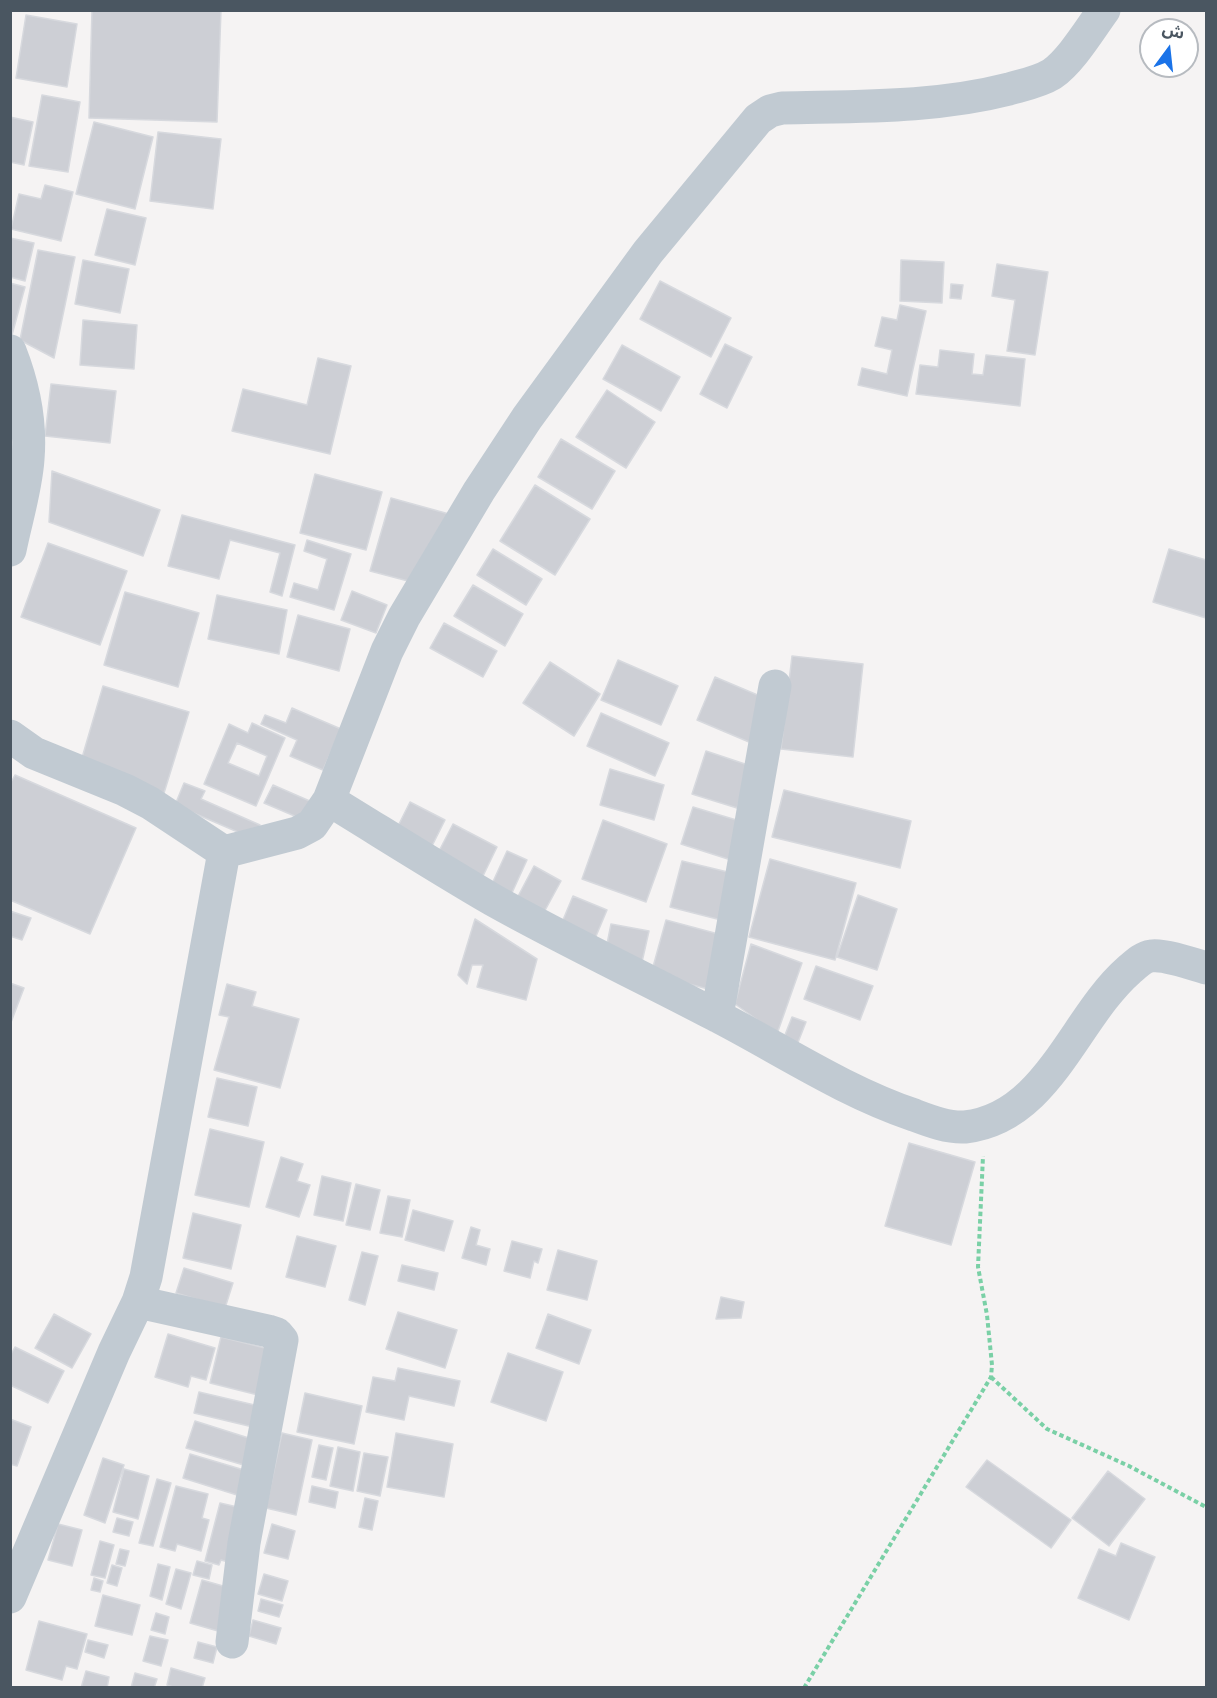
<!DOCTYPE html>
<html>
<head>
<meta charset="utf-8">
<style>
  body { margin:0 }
  #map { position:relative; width:1217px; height:1698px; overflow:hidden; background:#f5f3f3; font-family:"Sofia Sans Condensed","Noto Sans Arabic",sans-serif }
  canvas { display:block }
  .frame { position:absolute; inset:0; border:12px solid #4a5661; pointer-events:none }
  .north { position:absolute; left:1139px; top:18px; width:60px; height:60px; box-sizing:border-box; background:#fff; border:2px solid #b7bbc0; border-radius:50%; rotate:15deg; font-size:16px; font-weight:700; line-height:24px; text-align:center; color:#4a5661 }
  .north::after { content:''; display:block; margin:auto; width:21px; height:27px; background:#1a73e8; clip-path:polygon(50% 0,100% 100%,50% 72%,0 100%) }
</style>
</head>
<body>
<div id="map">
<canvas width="1217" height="1698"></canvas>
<div class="frame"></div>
<div class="north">ش</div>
</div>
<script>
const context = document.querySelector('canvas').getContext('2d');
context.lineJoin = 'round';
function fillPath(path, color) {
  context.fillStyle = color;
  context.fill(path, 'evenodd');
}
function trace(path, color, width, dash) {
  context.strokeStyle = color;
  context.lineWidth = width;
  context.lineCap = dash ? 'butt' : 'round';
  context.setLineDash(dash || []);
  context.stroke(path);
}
const building = new Path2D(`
  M92,10h129l-4,112 -128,-4z
  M26,15l51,9 -10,63 -51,-9z
  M42,95l38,7 -12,70 -39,-6z
  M10,117l23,5 -9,43 -14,-3z
  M94,122l59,15 -18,72 -59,-15z
  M158,132l63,7 -8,70 -63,-8z
  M45,185l28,7 -12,49 -50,-12 8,-35 22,5z
  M107,209l39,9 -11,47 -40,-10z
  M10,238l24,5 -9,38 -15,-4z
  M38,250l37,7 -21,101 -34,-18z
  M83,260l46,9 -9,44 -45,-9z
  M901,260l43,2 -2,41 -42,-2z
  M997,264l51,8 -13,83 -28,-4 8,-51 -23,-4z
  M660,281l71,37 -20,39 -71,-38z
  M10,283l15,4 -13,48 -2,-1z
  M951,284l12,1 -2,14 -11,-1z
  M900,305l26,6 -19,85 -49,-11 4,-17 25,6 5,-24 -17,-4 7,-29 15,3z
  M83,320l54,5 -3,44 -54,-4z
  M725,344l27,13 -25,51 -27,-14z
  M622,345l58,32 -19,34 -58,-32z
  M940,350l34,4 -2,20 11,1 3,-20 39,4 -5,47 -104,-12 4,-29 18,2z
  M318,358l33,8 -21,88 -98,-23 11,-42 64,16z
  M51,384l65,7 -6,52 -65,-7z
  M607,390l48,32 -29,46 -50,-31z
  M561,439l54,32 -23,38 -54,-32z
  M52,471l108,39 -17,46 -94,-34z
  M315,474l67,18 -16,58 -66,-17z
  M535,485l55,34 -35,56 -55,-34z
  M391,498l58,16 -41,67 -38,-10z
  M182,515l113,30 -13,51 -12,-4 10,-39 -50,-13 -11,39 -51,-13z
  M307,540l44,14 -17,56 -44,-13 4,-14 24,7 9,-31 -23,-8z
  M48,543l79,28 -27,74 -79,-28z
  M493,549l49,30 -16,26 -49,-30z
  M1169,549l37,11v58l-53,-16z
  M473,585l50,29 -18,32 -51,-30z
  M352,591l35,14 -11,28 -35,-13z
  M125,592l74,21 -21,74 -74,-22z
  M217,595l70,15 -8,44 -71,-15z
  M298,615l52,14 -11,42 -52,-14z
  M444,623l53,28 -14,26 -53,-29z
  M792,656l71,8 -10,93 -72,-8z
  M618,660l60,26 -17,39 -60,-25z
  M550,662l50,32 -26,42 -51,-33z
  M715,677l52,22 -18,43 -52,-22z
  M103,686l86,26 -25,81 -85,-25z
  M292,708l49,21 -18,41 -33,-14 7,-16 -36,-16 4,-9 21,8z
  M601,713l68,30 -14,33 -68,-30z
  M252,723l33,15 -29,68 -52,-22 25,-60 19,9zM237,743l30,13 -8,20 -31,-13z
  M706,751l45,15 -14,42 -45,-14z
  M610,769l54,16 -10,35 -54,-15z
  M15,775l121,53 -46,106 -80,-34v-116z
  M184,783l21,8 -4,8 59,26 -6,14 -79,-34z
  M273,785l39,17 -8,18 -40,-17z
  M784,790l127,31 -11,47 -128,-31z
  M410,802l35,18 -14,28 -35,-18z
  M693,807l50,15 -12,38 -50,-16z
  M603,820l64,24 -21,58 -64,-23z
  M453,824l44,23 -14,29 -45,-23z
  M507,851l20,9 -16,35 -20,-9z
  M770,859l86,24 -21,77 -86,-23z
  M682,861l54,13 -11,47 -55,-14z
  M534,866l27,15 -19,35 -27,-14z
  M858,895l39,14 -20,61 -40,-13z
  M573,896l34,14 -13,31 -34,-14z
  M10,911l21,7 -9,22 -12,-4z
  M475,919l62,40 -11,41 -49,-13 6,-22h-11l-5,19 -9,-9z
  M666,920l56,15 -14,54 -57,-15z
  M611,924l38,7 -7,31 -37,-8z
  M751,944l51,19 -25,71 -42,-30z
  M816,966l57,20 -13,34 -56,-21z
  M10,983l14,5 -14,37z
  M227,984l29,8 -4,14 47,13 -19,69 -66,-18 15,-53 -10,-2z
  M792,1017l14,5 -9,23 -14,-5z
  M217,1078l40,9 -9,39 -40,-9z
  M210,1129l54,13 -15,65 -54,-12z
  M909,1143l66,19 -24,83 -66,-19z
  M281,1157l22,7 -6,17 13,4 -11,32 -33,-10z
  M322,1176l29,7 -8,38 -29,-6z
  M356,1184l24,6 -10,40 -24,-5z
  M388,1196l22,4 -8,37 -22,-4z
  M413,1210l40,11 -9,30 -39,-11z
  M193,1213l48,12 -10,44 -48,-11z
  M471,1227l9,3 -4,15 14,4 -4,16 -24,-7z
  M297,1236l39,10 -11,41 -39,-10z
  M512,1241l30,8 -4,14 -4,-2 -4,17 -26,-7z
  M558,1250l39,11 -10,39 -40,-10z
  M362,1252l16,4 -13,49 -16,-5z
  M402,1265l36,8 -4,17 -36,-9z
  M184,1268l49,15 -8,25 -49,-15z
  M721,1297l23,5 -3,16 -25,1z
  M398,1312l59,18 -12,38 -59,-19z
  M54,1314l37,20 -19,34 -37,-20z
  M548,1314l43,16 -12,34 -43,-16z
  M168,1334l47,14 -9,32 -15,-4 -3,11 -33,-10z
  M221,1337l52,13 -11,46 -52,-13z
  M15,1347l49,24 -16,32 -38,-18v-29z
  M508,1353l55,19 -17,49 -55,-19z
  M398,1368l62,13 -6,25 -45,-10 -5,24 -38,-8 7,-35 22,4z
  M199,1392l64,15 -6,21 -63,-15z
  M305,1393l57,13 -8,38 -57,-12z
  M10,1419l21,8 -14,39 -7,-2z
  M195,1421l60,19 -8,26 -61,-18z
  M282,1433l30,7 -16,75 -30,-7z
  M396,1433l57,11 -9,53 -57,-10z
  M319,1445l14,3 -7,32 -14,-3z
  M338,1447l22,5 -7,39 -23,-5z
  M364,1453l24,4 -8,39 -23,-5z
  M190,1454l54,16 -7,25 -54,-17z
  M103,1458l21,7 -19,58 -21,-8z
  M987,1460l84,60 -20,28 -85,-61z
  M124,1469l25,7 -11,43 -25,-7z
  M1108,1471l37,28 -36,47 -37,-28z
  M157,1479l14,4 -18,63 -14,-3z
  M176,1486l32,8 -6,24 7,2 -8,31 -24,-7 -2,7 -15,-4z
  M312,1486l26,6 -3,16 -26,-6z
  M365,1498l13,3 -6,29 -13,-3z
  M220,1503l26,6 -14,54 -11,-3 -2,5 -14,-4z
  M117,1518l16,4 -4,14 -16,-4z
  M58,1524l24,6 -10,36 -24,-6z
  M272,1524l23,7 -7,28 -24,-6z
  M100,1541l14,4 -9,33 -14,-3z
  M1121,1543l34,14 -26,63 -51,-22 21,-49 17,7z
  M120,1549l9,2 -4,15 -9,-2z
  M197,1561l15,4 -3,14 -16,-4z
  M158,1564l12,3 -8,33 -12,-4z
  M112,1565l10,3 -5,18 -10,-3z
  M176,1569l15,4 -10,36 -15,-5z
  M264,1574l24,7 -6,20 -24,-7z
  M94,1578l9,3 -3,11 -9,-2z
  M202,1580l28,8 -12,43 -28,-8z
  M103,1595l37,10 -8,30 -37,-9z
  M261,1599l22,6 -4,12 -21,-6z
  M156,1613l13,4 -4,17 -14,-4z
  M253,1620l28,8 -5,16 -27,-8z
  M39,1621l48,13 -10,35 -11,-3 -4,14 -36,-10z
  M150,1636l18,4 -7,26 -18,-5z
  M88,1640l20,5 -4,13 -19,-6z
  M198,1642l19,5 -4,16 -19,-5z
  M171,1668l34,10 -3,10h-26l-9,-3z
  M86,1671l23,6 -2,11h-26z
  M135,1673l22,6 -3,9h-23z`);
const path = new Path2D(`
  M991,1377l56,52 82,37 77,41
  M804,1688l187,-311 1,-12 -5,-50 -9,-48 5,-111`);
const minor = new Path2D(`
  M10,351c13,33 21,72 18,108 -2,30 -12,61 -18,91
  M10,736l24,17 91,37 25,13 74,49 73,-19 15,-8 17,-25 58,-149 17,-34 75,-126 48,-73 121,-166 110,-133 12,-8 12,-3c76,-2 153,0 227,-19 14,-4 30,-7 43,-15 19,-13 38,-45 52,-64
  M329,800c54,33 109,68 164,100 73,41 148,76 222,115 66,34 128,76 199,100 16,6 34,13 51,12 83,-9 109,-109 164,-157 6,-5 14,-13 22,-14 13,-2 42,8 55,12
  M717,1016l58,-330
  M138,1302l130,29 9,3 5,6 -38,203 -12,99
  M10,1597l104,-245 24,-50 8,-25 78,-425`);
fillPath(building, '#cdcfd5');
trace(building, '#d7d9de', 1.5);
trace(path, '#7ad0a6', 4, [4.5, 3]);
trace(minor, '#c1cad2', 33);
</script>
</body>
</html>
